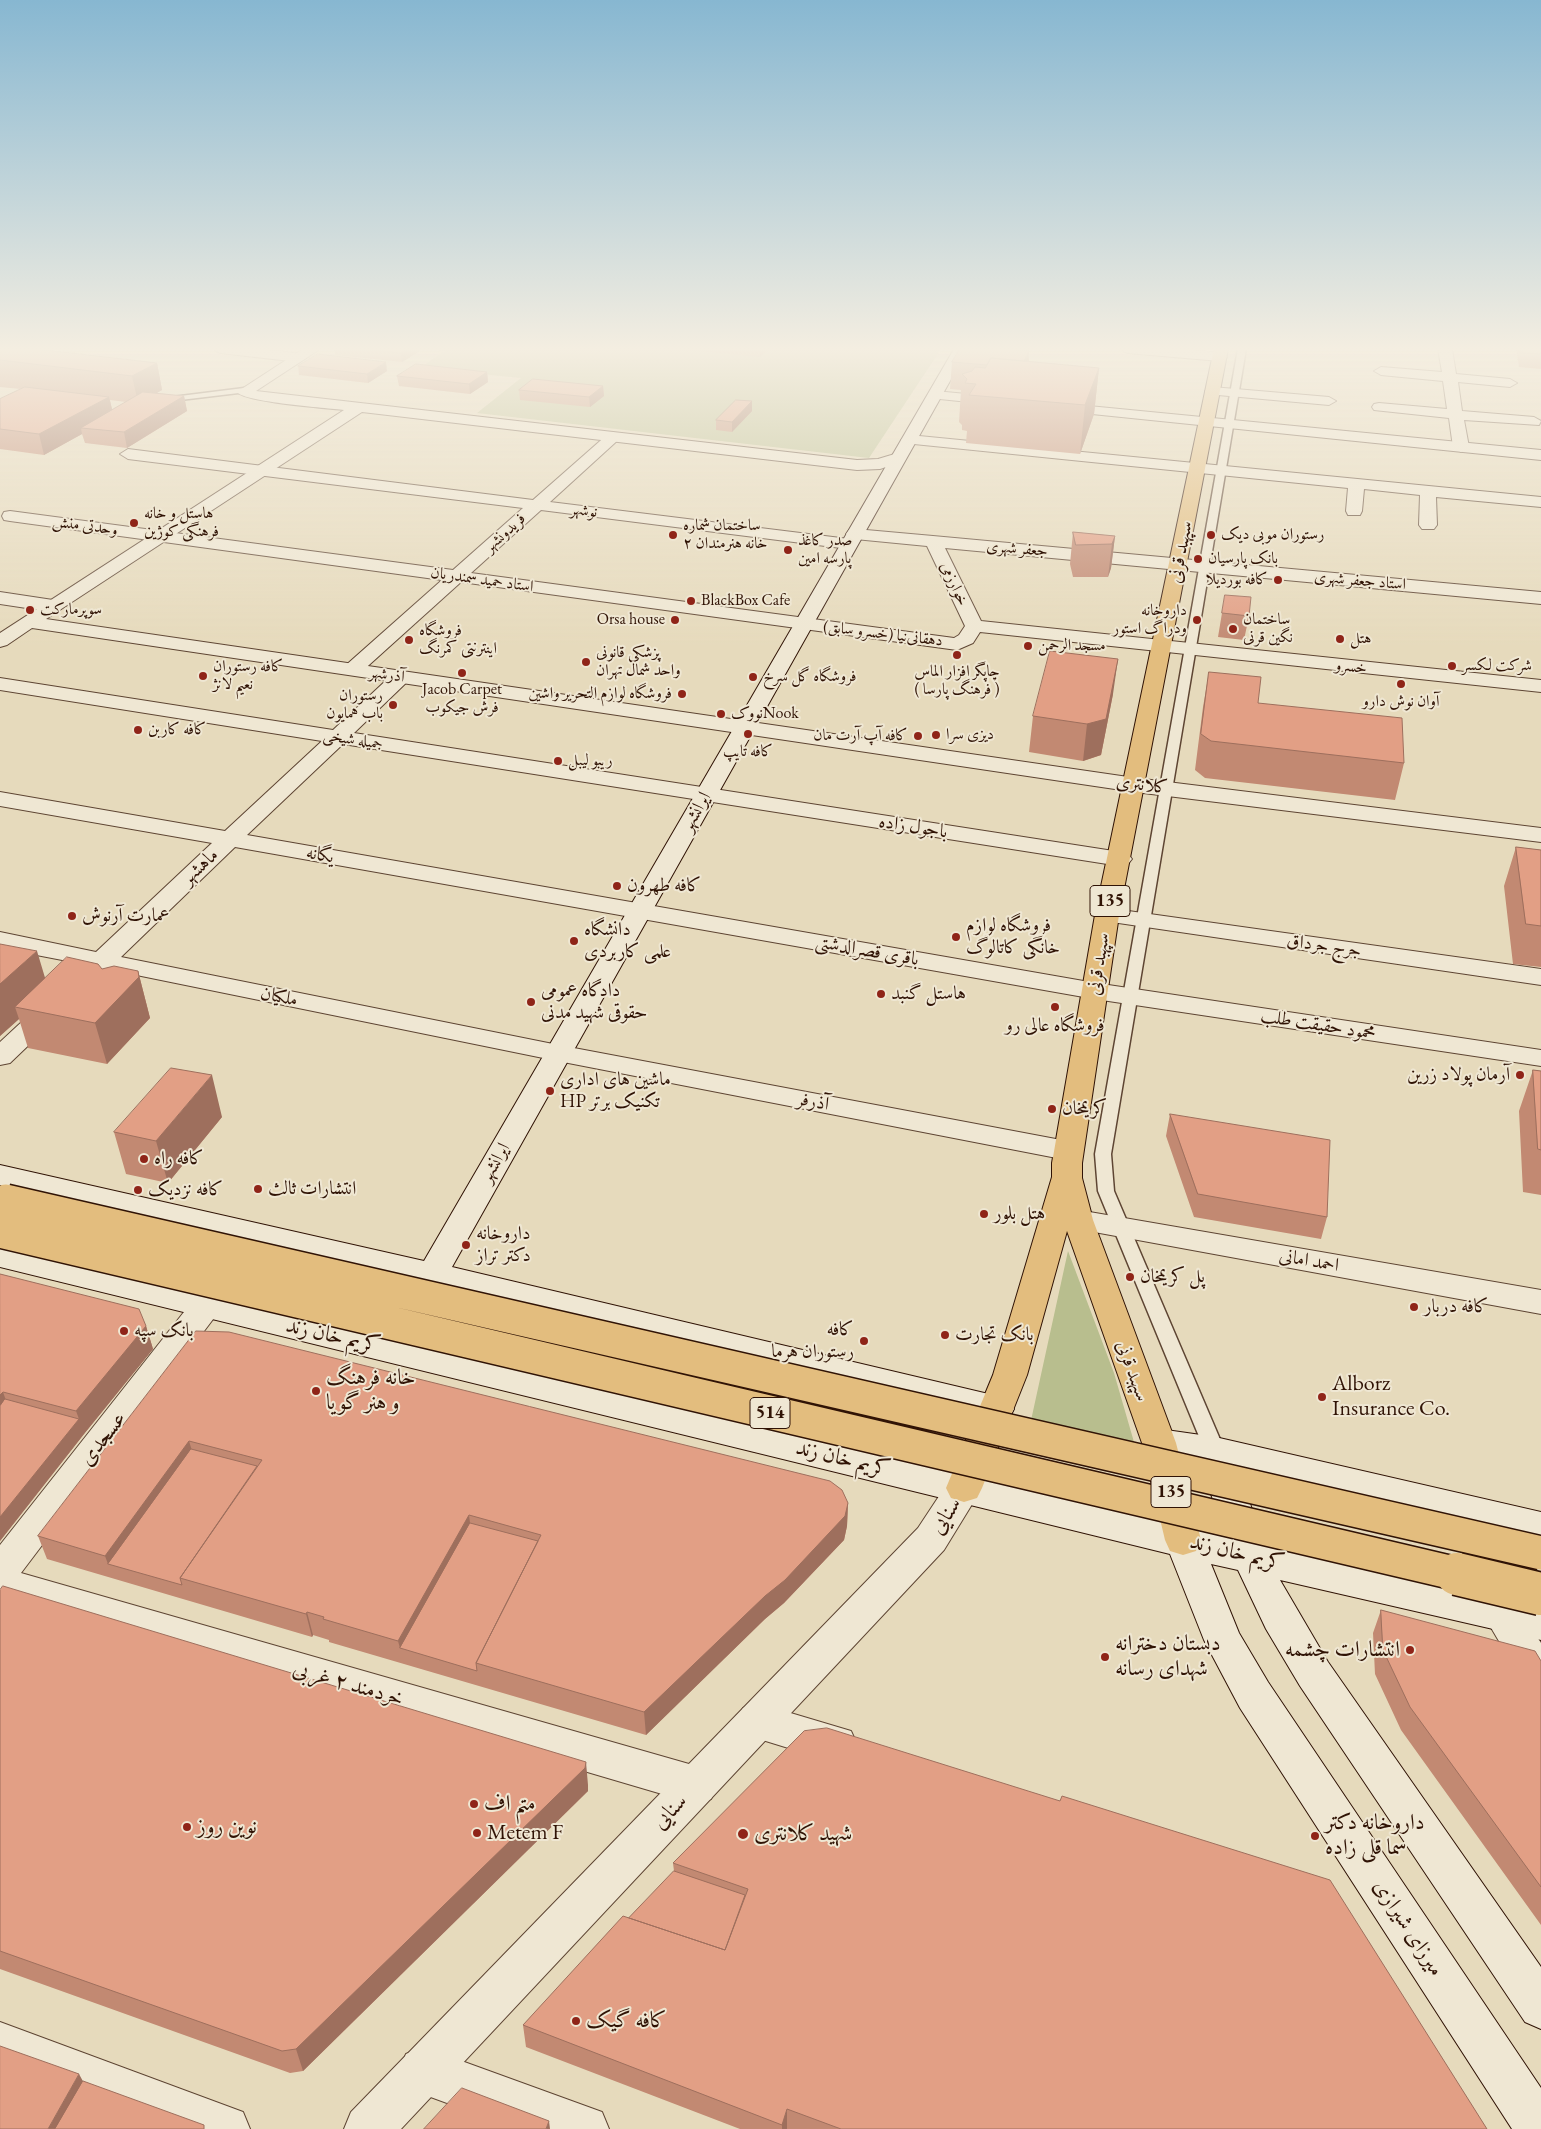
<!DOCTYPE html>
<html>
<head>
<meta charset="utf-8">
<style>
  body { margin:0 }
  canvas { display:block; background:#e6dabc }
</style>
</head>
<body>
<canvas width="1541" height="2129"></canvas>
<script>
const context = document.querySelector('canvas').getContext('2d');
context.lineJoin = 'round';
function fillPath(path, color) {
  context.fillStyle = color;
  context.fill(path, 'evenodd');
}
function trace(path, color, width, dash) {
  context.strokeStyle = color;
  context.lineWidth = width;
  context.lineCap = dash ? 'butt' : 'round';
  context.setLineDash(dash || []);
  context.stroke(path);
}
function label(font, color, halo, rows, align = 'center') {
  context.font = font + ' "EB Garamond",Amiri,serif';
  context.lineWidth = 4;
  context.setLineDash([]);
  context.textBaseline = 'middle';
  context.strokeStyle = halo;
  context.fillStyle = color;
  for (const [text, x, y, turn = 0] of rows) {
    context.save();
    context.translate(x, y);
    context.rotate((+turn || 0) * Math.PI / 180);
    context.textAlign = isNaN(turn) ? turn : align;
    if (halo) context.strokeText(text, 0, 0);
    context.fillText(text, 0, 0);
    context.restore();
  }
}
const green = new Path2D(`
  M426,349h515l-72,109 -392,-45 44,-35 -101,-10 24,-17z
  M1068,1251l46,122 22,76 -106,-24z`);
const service = new Path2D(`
  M1238,349h8l-135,805 3,37 111,260 -3,5 -7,2 -7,-2 -3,-5 -107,-260 -3,-37z
  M244,388l4,2 -1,2 -75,9 -4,-2 4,-2z`);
const minor = new Path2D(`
  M213,349c16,0 85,-1 93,9l-7,4 -79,-9z
  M1120,349c17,0 99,-2 107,8l-7,4 -93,-8z
  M1438,349h14l4,25 54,5 7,4 -7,4 -52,-5 4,29 72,6 7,4 -2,4 -75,-5 5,27 -8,5 -8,-5 -4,-29 -75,-8 -2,-3 2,-3 5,-1 68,6 -4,-28 -62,-6 -7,-4 7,-4 61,5z
  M1212,387l117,10 7,4 -7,4 -122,-11 -2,-3z
  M613,432l8,5 -3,3 -68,62 299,37 6,1 3,4 -3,4 -6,1 -308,-39 -70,63 483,65 5,-3 6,-9 -38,-80 -72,-7 -6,-1 -3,-4 3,-4 6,-1 78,7 608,56v12l-596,-56 36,73 560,59v12l-561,-60 -7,11 -16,7 -496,-68 -102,92h-14l-3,-4 3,-4 97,-86 -432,-59 -6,-1 -2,-4 2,-4 6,-1 443,59 70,-62 -395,-49 -8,-5 8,-5 405,51 75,-66z
  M909,435l632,62v10l-105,-10 1,28 -3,4h-12l-3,-4 1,-30 -56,-6 -2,22 -2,4h-12l-2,-4 2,-23 -444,-45 -3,-3z
  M0,592l53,8 7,2 2,4 -2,4 -7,2 -53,-8z
  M401,671l7,2 3,4 -3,4 -54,52 766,119 8,2 4,5 -4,5 -8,2 -777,-122 -96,91 848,148 446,67v16l-446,-67 -860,-152 -114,110 437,88 519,98 5,7 -5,7 -10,3 -509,-99 -451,-92c-8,8 -13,9 -24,6l-4,-5 4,-6 -83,-16v-16l96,20 116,-109 -212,-37v-14l225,39 97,-90 -322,-51v-12l333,52 61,-57z
  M1107,908l434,61v16l-443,-65 -3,-5 3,-5z
  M50,1002l9,2 4,6 -4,6 -49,47 -10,2v-23l41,-38z
  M1078,1210l463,80v24l-474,-87 -4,-7 4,-7z
  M206,1294l11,4 5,8 -5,8 -196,259 675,193 15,5 6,14 -6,14 -15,5 -696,-205v-54l195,-247z
  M1502,1598l13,4 26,41v51l-14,-5 -44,-75 6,-12z
  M757,1703l94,28 6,13 -6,13 -14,6 -94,-29 -6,-13 6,-13z
  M0,2022l243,90 7,17h-88l-162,-61z
  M423,2047l179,65 7,17h-91l-112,-41 -7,-17 7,-17z`);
const tertiary = new Path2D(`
  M303,349h17l-64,42 601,69 21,-1 20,-6 8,5 -2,3 -24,8 -23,1 -495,-58 -316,207 1089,159 406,50v14l-406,-50 -1103,-164 -25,17 -7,2v-14l344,-223c-17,-2 -100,-8 -107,-18z
  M935,391l63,6 7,4 -7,4 -68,-7 -2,-3 2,-3z
  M1058,403l483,47v10l-488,-50 -2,-3z
  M964,1474l13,4 5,10 -38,62 -543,579h-57l7,-17 567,-584 33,-50z`);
const secondary = new Path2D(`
  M954,349h14l-516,918 545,129 12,4 5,9 -5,9 -12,4 -556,-135 -20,34 -11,4 -11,-4 -5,-8 19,-32 -413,-96v-20l424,96z
  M0,1245l1225,292 -24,-74 -54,-10 -5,-10 5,-10 12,-4 56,8 326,75v30l-302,-72 25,76 277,62v32l-261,-60 48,82 213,305v62l-16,-7 -225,-336 -34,-57 -28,-59 -27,-6 28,69 29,49 273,406v41h-29l-272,-421 -36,-68 -34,-86 -1170,-287z`);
const primary = new Path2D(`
  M1214,349h14l-109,566 -37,248v15l11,42 83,223 25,97 -5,11 -13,4 -13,-4 -5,-11 -23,-97 -75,-212 -40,144 -45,113 -5,10 -13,4 -13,-4 -5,-10 47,-113 59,-198v-14l43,-248z`);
const primaryBridgeFar1 = new Path2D(`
  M6,1201l1535,352
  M0,1231l1462,344`);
const primaryBridge = new Path2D(`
  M1457,1574l84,20`);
const wall = new Path2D(`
  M0,349l157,14 5,27 -5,3 27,3 3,15 -60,37 -42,-5 -3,-9 -38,21 -44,-6v-50l21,-10 -21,-2zM110,400l16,2 -14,8z
  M334,349h86v2l-18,11 -67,-7z
  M698,349h70l-8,8 -62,-6z
  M960,349h57v1l12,1v10l70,7 -5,46 -14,40 -114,-11 1,-12 -5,-1v-5l-3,-3 2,-32 -11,-1 2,-27z
  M1516,349h25v20l-22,-2z
  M298,366l89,5 -19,12 -69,-8z
  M487,372l1,10 -18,12 -71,-8 -2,-10z
  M603,386l1,10 -14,11 -70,-7 -1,-10z
  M752,401v10l-20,21 -16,-2v-10z
  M1073,532l42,4 -4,32 -3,9h-35l-3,-13z
  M1225,595l24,21 -5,24 -26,-3z
  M1209,672l49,31 146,60 -9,37 -190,-22 -10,-8 8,-63z
  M1113,694l-12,61 -18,6 -54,-9 4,-36z
  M1516,847l25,3v117l-28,-3 -9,-78z
  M0,944l45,34 57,-9 36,2 12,47 -43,46 -79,-16 -9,-29 -19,17z
  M1533,1070l8,1v124l-18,-3 -4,-81z
  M1170,1114l157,103 -6,22 -127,-22 -28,-81z
  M222,1117l-54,66 -42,-9 -12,-42z
  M0,1274l146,52 7,23 -69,85 -84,107z
  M196,1331l652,172 -1,23 -3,14 -60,63 -19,16 -119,116 -317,-93v-2l-16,-5 -1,2 -265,-78 -9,-23z
  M0,1590l588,195v6l-285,280 -13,2 -290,-104z
  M1381,1610l160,51v264l-140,-195 -26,-56 -2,-41z
  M673,1863l814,266h-747l-214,-82 -3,-22 106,-107 45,-47z`);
const shadedWall = new Path2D(`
  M407,349h13v2l-18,11 -1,-9z
  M760,349h8l-8,8z
  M1029,351l-2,27 -7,-11z
  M386,362l1,9 -19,12 -1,-9z
  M157,363l5,27 -24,13 -6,-27z
  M1099,368l-5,46 -14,40 5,-49z
  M487,372l1,10 -18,12 -1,-10z
  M603,386l1,10 -14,11 -1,-10z
  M184,396l3,15 -60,37 -3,-16z
  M109,397l5,20 -33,11 1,6 -38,21 -5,-21z
  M752,401v10l-20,21v-10z
  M1115,536l-4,32 -3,9 4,-33z
  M1118,659l-5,35 -12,61 -18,6 4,-37z
  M37,951l12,40 -34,16 4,12 -19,17v-52z
  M138,971l12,47 -43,46 -12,-41z
  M212,1075l10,42 -54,66 -12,-42z
  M146,1326l7,23 -69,85 -84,107v-24l79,-98 -3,-8z
  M3,1392l8,23 -11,14v-34z
  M189,1441l7,23 -88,100 -3,-8z
  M848,1503l-1,23 -3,14 -60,63 -19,16 -119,116 -2,-23z
  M469,1515l3,24 -72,109 -2,-7z
  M307,1612l6,23 -1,2 -6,-23z
  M586,1762l2,23v6l-285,280 -7,-22z
  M79,2074l12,22 -20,33h-23z
  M787,2109v20h-5v-4z
  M549,2121l1,8h-4z`);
const building = new Path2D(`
  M0,349h37l120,14 -25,13 -132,-16z
  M368,349h39l-6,4z
  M960,349h55v1l14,1 -5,10 -33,-3 -4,7 -35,-3z
  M1522,349h19v5l-18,-1z
  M318,354l68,8 -19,12 -69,-8z
  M991,358l108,10 -14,37 -116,-10 7,-11 -11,-1 2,-4 -5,-5 10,-3 3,-4 10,1z
  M416,364l71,8 -18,12 -72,-8z
  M533,379l70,7 -14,11 -70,-7z
  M25,387l84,10 -70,37 -39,-5v-30z
  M143,392l41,4 -60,36 -43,-4z
  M736,400l16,1 -20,21 -16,-2z
  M1073,532l42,4 -3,8 -36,1z
  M1225,595l26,2 -2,19 -27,-3z
  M1050,651l68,8 -12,60 -19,5 -54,-8z
  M1209,672l52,5 -3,26 144,15 2,45 -193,-22 -10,-7z
  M1516,847l25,3v76l-15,-2z
  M0,944l37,7 -37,33z
  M67,957l31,7 4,5 12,-3 24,5 1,6 -44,46 -80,-16z
  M171,1068l41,7 -56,66 -42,-9z
  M1533,1070l8,1v79l-3,-1z
  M1170,1114l160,26 -3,77 -129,-23z
  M0,1274l139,35 7,17 -70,85 -73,-19 -3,3z
  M196,1331l33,1 601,149 12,9 6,13 -3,13 -60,64 -20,16 -121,116 -168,-49 65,-128 -72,-20 -71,126 -75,-22 1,-2 -17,-5 -1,2 -126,-36 82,-118 -73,-19 -84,115 -67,-20z
  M5,1399l74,20 -79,98v-111z
  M191,1449l66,17 -77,112 2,7 -74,-21z
  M470,1523l68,18 -62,122 1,8 -77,-23z
  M3,1586l583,176 -1,6 -289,281 -14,2 -282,-100v-361z
  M1381,1610l154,41 6,10v226l-131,-180 -27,-57z
  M827,1728l233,73 2,-5 268,84 157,249h-646l-54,-20 -5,16 -259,-100 100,-109 102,34 23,-61 -75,-26 131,-132z
  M674,1871l71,24 -20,55 -96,-32z
  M0,2046l79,28 -31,55h-48z
  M83,2081l121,44v4h-149z
  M462,2088l87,33 -3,8h-122z`);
const markers = [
  [134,523,5,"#8f2418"],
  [673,535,5,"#8f2418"],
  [1211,535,5,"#8f2418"],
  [788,550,5,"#8f2418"],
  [1198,559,5,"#8f2418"],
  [1278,580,5,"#8f2418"],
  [691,601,5,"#8f2418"],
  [30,610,5,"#8f2418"],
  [675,620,5,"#8f2418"],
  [1197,620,5,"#8f2418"],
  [1233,629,5,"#8f2418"],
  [1340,639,5,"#8f2418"],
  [409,640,5,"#8f2418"],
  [1028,646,5,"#8f2418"],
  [957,655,5,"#8f2418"],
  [586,662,5,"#8f2418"],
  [1452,666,5,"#8f2418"],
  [462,673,5,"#8f2418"],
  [203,676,5,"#8f2418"],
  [753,677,5,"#8f2418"],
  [1401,684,5,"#8f2418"],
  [682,694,5,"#8f2418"],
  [393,705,5,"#8f2418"],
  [721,714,5,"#8f2418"],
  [138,730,5,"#8f2418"],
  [748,734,5,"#8f2418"],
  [936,735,5,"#8f2418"],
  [918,736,5,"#8f2418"],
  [558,761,5,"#8f2418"],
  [617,886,5,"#8f2418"],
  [72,916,5,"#8f2418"],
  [956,937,5,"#8f2418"],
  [574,941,5,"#8f2418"],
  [881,994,5,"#8f2418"],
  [531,1002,5,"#8f2418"],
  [1055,1007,5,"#8f2418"],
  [1520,1075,5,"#8f2418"],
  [550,1091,5,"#8f2418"],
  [1052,1109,5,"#8f2418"],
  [144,1159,5,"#8f2418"],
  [258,1189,5,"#8f2418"],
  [138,1190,5,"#8f2418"],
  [984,1214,5,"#8f2418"],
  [466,1245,5,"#8f2418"],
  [1130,1277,5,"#8f2418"],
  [1414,1307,5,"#8f2418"],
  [124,1331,5,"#8f2418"],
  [945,1335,5,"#8f2418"],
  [864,1341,5,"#8f2418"],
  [316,1391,5,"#8f2418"],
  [1322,1397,5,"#8f2418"],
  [1410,1650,5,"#8f2418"],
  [1105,1657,5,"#8f2418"],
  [474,1804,5,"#8f2418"],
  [187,1827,5,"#8f2418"],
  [477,1833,5,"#8f2418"],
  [743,1834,6,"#8f2418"],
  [1315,1836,5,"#8f2418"],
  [576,2021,5,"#8f2418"]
];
const farStreetnames = [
  ["نوشهر",584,511,7],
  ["وحدتی منش",85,526,8],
  ["فریدونشهر",505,533,-42],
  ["جعفر شهری",1017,549,5],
  ["استاد حمید سمندریان",482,580,8],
  ["استاد جعفر شهری",1360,581,5],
  ["خوارزمی",954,584,65],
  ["دهقانی‌نیا (خسرو سابق)",883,634,7],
  ["خسرو",1351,667,6],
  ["آذرشهر",387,675,8],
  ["جمیله شیخی",353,740,9]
];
const farPoinames = [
  ["هاستل و خانه",144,514],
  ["فرهنگی کوژین",144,532],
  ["ساختمان شماره",683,526],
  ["۲ خانه هنرمندان",683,544],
  ["رستوران موبی دیک",1221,535],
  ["صدر کاغذ",798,541],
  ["پارسه امین",798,559],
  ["بانک پارسیان",1208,559],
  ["کافه بوردیلا",1268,580,"right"],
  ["BlackBox Cafe",701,601],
  ["سوپرمارکت",40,610],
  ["داروخانه",1187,611,"right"],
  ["ودراگ استور",1187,629,"right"],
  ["Orsa house",665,620,"right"],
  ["ساختمان",1243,620],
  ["نگین قرنی",1243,638],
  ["فروشگاه",419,631],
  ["اینترنتی کمرنگ",419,649],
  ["هتل",1350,639],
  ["مسجد الرحمن",1038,646],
  ["پزشکی قانونی",596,653],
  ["واحد شمال تهران",596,671],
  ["شرکت لکسر",1462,666],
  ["کافه رستوران",213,667],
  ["نعیم لانژ",213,685],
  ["چاپگر افزار الماس",957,672,"center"],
  ["( فرهنگ پارسا )",957,690,"center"],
  ["فروشگاه گل سرخ",763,677],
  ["Jacob Carpet",462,690,"center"],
  ["فرش جیکوب",462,708,"center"],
  ["فروشگاه لوازم التحریر واشین",672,694,"right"],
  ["رستوران",383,696,"right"],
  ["باب همایون",383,714,"right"],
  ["آوان نوش دارو",1401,702,"center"],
  ["نووکNook",731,714],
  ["کافه کاربن",148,730],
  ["دیزی سرا",946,735],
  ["کافه آپ آرت مان",908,736,"right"],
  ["کافه تایپ",748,752,"center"],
  ["ریبو لیبل",568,761]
];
const shields = [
  [1110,901,40],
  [770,1413,40],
  [1171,1492,40]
];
const shieldNames = [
  ["135",1110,901],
  ["514",770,1413],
  ["135",1171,1492]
];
const streetNames = [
  ["سپهبد قرنی",1181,552,-79],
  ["کلانتری",1142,785,7],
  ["ایرانشهر",696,812,-60],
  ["باجول زاده",913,827,9],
  ["یگانه",320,855,10],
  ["ماهشهر",200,867,-43],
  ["جرج جرداق",1324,946,8],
  ["باقری قصرالدشتی",867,951,10],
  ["سپهبد قرنی",1099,964,-81],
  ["ملکیان",279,997,11],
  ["محمود حقیقت طلب",1318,1025,9],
  ["آذرفر",813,1102,11],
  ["ایرانشهر",495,1163,-60],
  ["احمد امانی",1309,1261,10],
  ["سپهبد قرنی",1132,1371,70]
];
const poiNames = [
  ["کافه طهرون",627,886],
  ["عمارت آرنوش",82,916],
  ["فروشگاه لوازم",966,926],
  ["خانگی کاتالوگ",966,948],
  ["دانشگاه",584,930],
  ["علمی کاربردی",584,952],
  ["دادگاه عمومی",541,991],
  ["حقوقی شهید مدنی",541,1013],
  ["هاستل گنبد",891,994],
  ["فروشگاه عالی رو",1055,1026,"center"],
  ["آرمان پولاد زرین",1510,1075,"right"],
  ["ماشین های اداری",560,1080],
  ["HP تکنیک برتر",560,1102],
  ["کریمخان",1062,1109],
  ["کافه راه",154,1159],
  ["انتشارات ثالث",268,1189],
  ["کافه نزدیک",148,1190],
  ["هتل بلور",994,1214],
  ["داروخانه",476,1234],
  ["دکتر تراز",476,1256],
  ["پل کریمخان",1140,1277],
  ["کافه دربار",1424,1307],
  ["کافه",854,1330,"right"],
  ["رستوران هرما",854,1352,"right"],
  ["بانک سپه",134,1331],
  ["بانک تجارت",955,1335]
];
const nearStreetnames = [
  ["کریم خان زند",333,1336,13],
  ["عسجدی",103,1439,-52],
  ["کریم خان زند",843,1459,14],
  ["سنایی",946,1516,-57],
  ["کریم خان زند",1237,1553,14],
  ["خردمند ۲ غربی",348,1684,16],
  ["سنایی",670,1812,-46],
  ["میرزای شیرازی",1408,1928,57]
];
const nearPoinames = [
  ["خانه فرهنگ",326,1378],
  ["و هنر گویا",326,1403],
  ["Alborz",1332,1384],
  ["Insurance Co.",1332,1409],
  ["دبستان دخترانه",1115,1644],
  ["شهدای رسانه",1115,1669],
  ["انتشارات چشمه",1400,1650,"right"],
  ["متم اف",484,1804],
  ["داروخانه دکتر",1325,1823],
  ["سما قلی زاده",1325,1848],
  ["نوین روز",197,1827],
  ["Metem F",487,1833],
  ["شهید کلانتری",754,1834],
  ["کافه گیک",586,2021]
];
fillPath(green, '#b8be8e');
trace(service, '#5e4533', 3);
trace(minor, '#5e4533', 2);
trace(tertiary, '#5e4533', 2);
trace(secondary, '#301305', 2);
trace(primary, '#301305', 2);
fillPath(service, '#efe7d3');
fillPath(minor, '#efe7d3');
fillPath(tertiary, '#efe7d3');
fillPath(secondary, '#efe7d3');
fillPath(primary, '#e3bd7e');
trace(primaryBridgeFar1, '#301305', 36, []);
trace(primaryBridge, '#301305', 45, []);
trace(primaryBridgeFar1, '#e3bd7e', 33);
trace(primaryBridge, '#e3bd7e', 42);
fillPath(wall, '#c28972');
fillPath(shadedWall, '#9e6f5d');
fillPath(building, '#e29f85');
trace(building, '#9e6f5d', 1);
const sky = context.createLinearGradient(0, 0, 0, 647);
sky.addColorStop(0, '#87b7d1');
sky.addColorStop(0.54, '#f4eee1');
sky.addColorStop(1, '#f4eee100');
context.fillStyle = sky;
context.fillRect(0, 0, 1541, 647);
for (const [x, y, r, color] of markers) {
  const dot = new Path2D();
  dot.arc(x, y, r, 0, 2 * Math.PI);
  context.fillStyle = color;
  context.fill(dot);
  trace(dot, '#efe7d3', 2);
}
label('16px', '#301305', '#efe7d3', farStreetnames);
label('16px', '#301305', '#efe7d3', farPoinames, 'left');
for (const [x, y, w] of shields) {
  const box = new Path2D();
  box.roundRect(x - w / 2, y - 15.5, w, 31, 4);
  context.fillStyle = '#efe7d3';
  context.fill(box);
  trace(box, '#301305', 1);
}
label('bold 18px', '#301305', null, shieldNames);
label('19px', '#301305', '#efe7d3', streetNames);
label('19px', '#301305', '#efe7d3', poiNames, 'left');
label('22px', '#301305', '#efe7d3', nearStreetnames);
label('22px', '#301305', '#efe7d3', nearPoinames, 'left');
</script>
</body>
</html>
